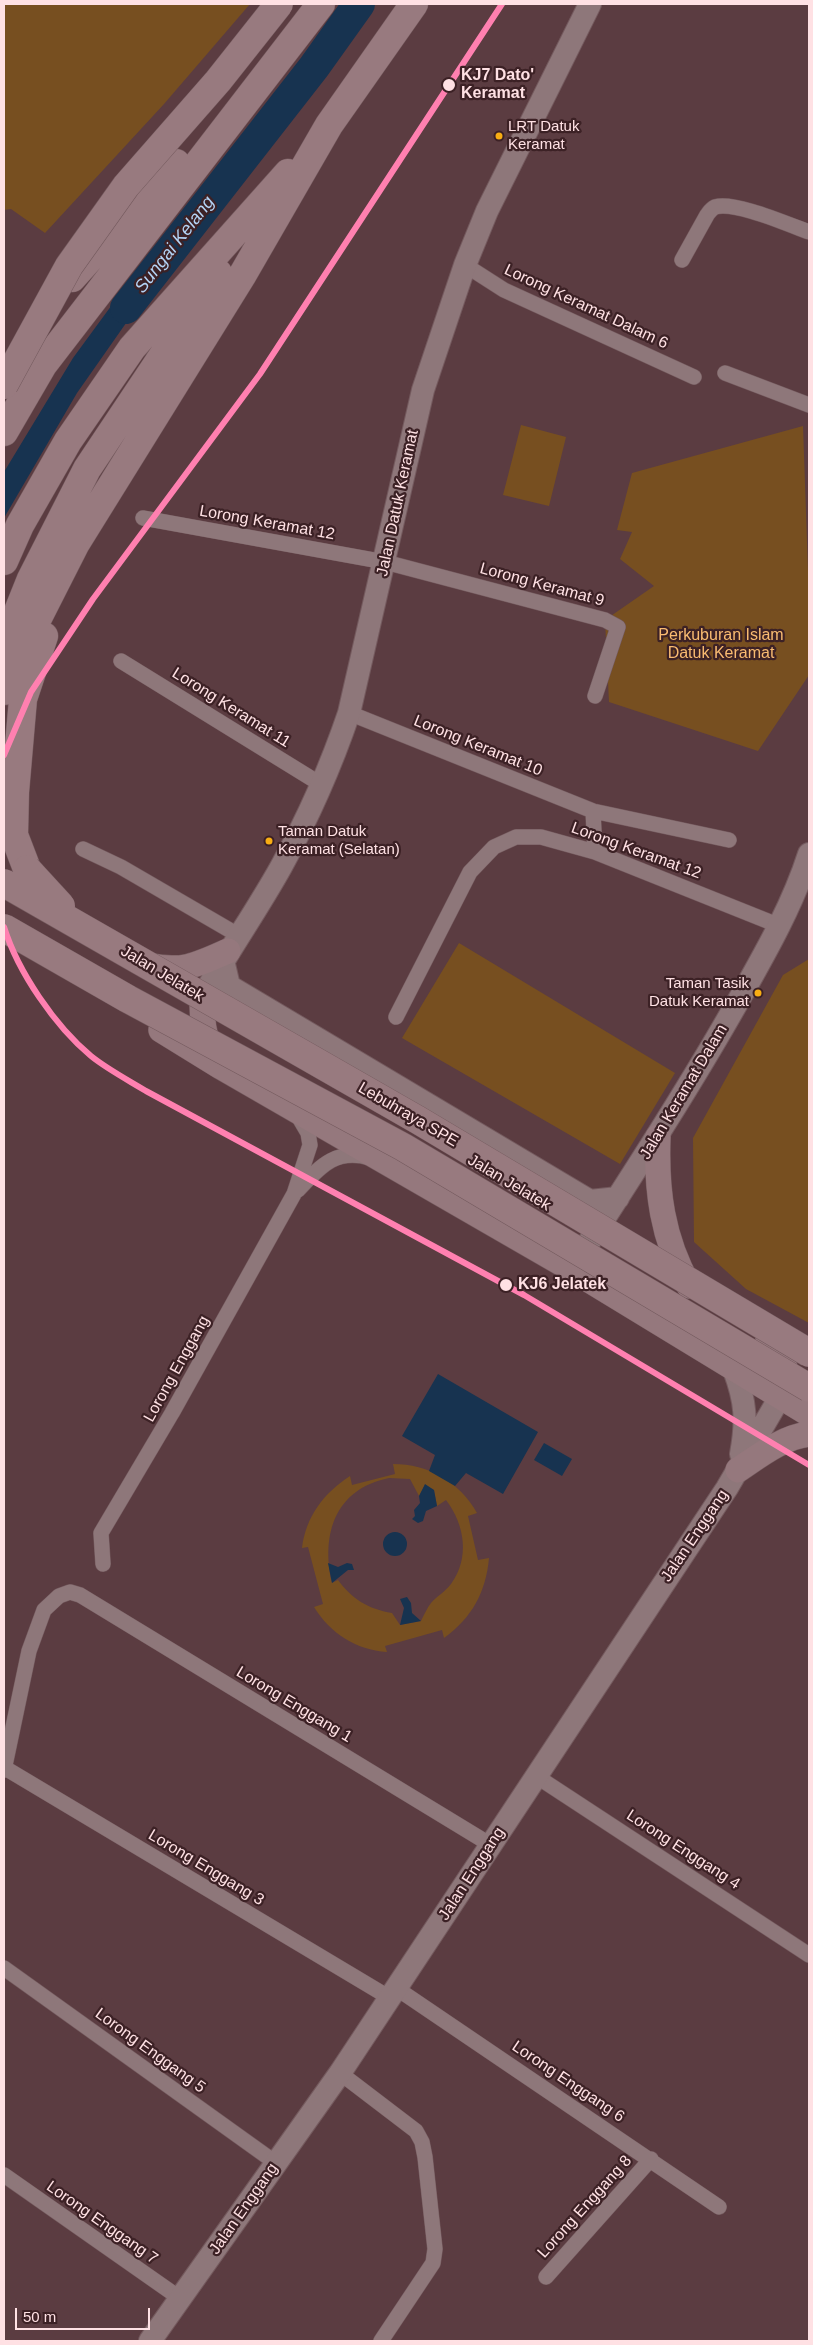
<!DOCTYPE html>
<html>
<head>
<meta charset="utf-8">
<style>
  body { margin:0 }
  #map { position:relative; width:813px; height:2345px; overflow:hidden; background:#5b3c41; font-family:Arial,sans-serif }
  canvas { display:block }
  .frame { position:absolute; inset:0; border:5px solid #ffe1e4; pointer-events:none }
  .scale { position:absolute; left:15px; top:2308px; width:135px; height:22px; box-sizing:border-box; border:2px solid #ffe1e4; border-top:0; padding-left:6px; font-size:15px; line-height:18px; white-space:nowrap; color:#ffe1e4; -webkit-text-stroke:4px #3c2125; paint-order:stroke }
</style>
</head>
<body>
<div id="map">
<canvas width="813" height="2345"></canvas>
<div class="frame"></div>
<div class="scale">50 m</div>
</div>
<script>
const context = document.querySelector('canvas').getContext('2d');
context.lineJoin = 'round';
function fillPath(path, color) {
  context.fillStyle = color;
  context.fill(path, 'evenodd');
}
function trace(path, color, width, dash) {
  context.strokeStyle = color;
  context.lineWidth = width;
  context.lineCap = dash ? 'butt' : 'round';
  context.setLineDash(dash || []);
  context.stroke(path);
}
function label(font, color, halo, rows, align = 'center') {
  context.font = font + ' Arial,sans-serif';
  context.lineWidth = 4.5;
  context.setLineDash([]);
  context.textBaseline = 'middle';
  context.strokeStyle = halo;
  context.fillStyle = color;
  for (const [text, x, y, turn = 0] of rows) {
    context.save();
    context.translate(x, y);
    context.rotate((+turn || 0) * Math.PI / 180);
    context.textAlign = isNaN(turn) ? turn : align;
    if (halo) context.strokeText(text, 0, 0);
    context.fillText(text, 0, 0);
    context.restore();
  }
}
const green = new Path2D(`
  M4,4h246l-86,100 -119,129 -34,-24 -7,1z
  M521,425l45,12 -17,69 -46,-11z
  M803,426l6,174v75l-51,76 -149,-49 -4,-82 49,-34 -34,-27 12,-27 -15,-2 15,-57z
  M459,943l216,130 -55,91 -218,-126z
  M809,959v364l-63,-34 -52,-47 -1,-104 90,-163z
  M393,1464c35,0 67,18 84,49l-9,3 10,44 11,-2c-3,34 -17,60 -45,80l-2,-8 -57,16 2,6c-31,-2 -57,-19 -73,-45l9,-3 -15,-57 -6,1c4,-32 22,-55 48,-72l2,9 43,-11zM389,1478l21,1 9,17 6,-11 9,5 3,16 9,-6c19,25 24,58 5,84 -6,8 -14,12 -20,19 -4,5 -7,12 -10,18l-21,4 -8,-12c-24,-4 -40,-14 -54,-33l-6,3c-11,-49 3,-94 57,-105z`);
const water = new Path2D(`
  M139,268l23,12 -31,36 -54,77 -73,125v-46l69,-114z
  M438,1374l100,58 -35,62 -37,-21 -11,13 -26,-15 6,-16 -33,-19z
  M544,1443l28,16 -10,17 -28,-16z
  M425,1484l9,6 3,16 -11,5 -3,10 -5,2 -6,-4 3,-3 -1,-6 6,-7 -1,-7z
  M383 1544a12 12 0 1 1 24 0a12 12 0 1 1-24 0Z
  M328,1563l10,4 9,-4 5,1 2,6h-6l-16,13z
  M407,1597l4,6 1,10 9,8 -21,4 4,-17 -4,-9z`);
const river = new Path2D(`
  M126,308l188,-241 45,-63`);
const street = new Path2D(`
  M682,260l25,-45c3,-4 4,-6 8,-8 20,-6 74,18 94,25
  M465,265l39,25 190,87
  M725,373l84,32
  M143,518l242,44 220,58 13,7 -23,69
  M121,661l201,124
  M349,713l244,98 136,29
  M593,811l2,41
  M83,849l38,18 117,68
  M396,1017l74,-145 24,-25 22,-10h25l54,15 185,74
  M298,1190c22,-23 37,-42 72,-32
  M103,1564l-2,-31 71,-120 122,-219 16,-49 -2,-12 -10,-17
  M5,1768l385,230
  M4,1770l25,-119 15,-41 15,-14 11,-4 10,3 411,250
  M536,1776l273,179
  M4,1968l272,195
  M396,1988l323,219
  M340,2073l76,58 6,11 3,15 10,92 -2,14 -52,78
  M4,2175l177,124
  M546,2277l105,-118`);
const secondary = new Path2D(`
  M223,960l6,26 361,215 28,-3
  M202,998c24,-44 54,-86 79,-131 27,-49 50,-101 68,-154l74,-323 42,-125 22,-54 103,-207
  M573,1267c56,-87 113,-174 164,-264 27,-48 55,-96 72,-149
  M734,1370c12,32 13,51 7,84
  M150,2341l190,-268 387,-585 53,-91`);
const primary = new Path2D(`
  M147,965c35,8 50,0 81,-14
  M202,998c0,21 1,39 12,58
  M161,1030l60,37 345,199 243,148
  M658,1137c-2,53 4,101 31,149
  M768,1340c12,15 22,27 17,47
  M738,1470c21,-14 45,-33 71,-36`);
const highway = new Path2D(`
  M72,278l104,-115
  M4,432l39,-67 278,-361
  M4,561l16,-36 48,-84 64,-93 156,-175
  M4,646l27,-67 56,-110 131,-196
  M4,691l4,-14 68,-134 167,-269 86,-149 85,-121
  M27,869l-13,-34 1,-43 8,-93 21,-63`);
const highwayBridge = new Path2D(`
  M4,385l65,-119 57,-80 92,-105 61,-77
  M27,869l34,37
  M4,883l414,237 391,233
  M4,928l124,71 275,148 406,241`);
const rail1 = new Path2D(`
  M4,755l27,-63 62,-93 167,-225 242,-370
  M4,927c14,45 51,99 87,129 16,13 37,24 55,35l378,204 285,170`);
const markers = [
  [449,85,7,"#ffe1e4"],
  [499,136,4.5,"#f8ad13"],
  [269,841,4.5,"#f8ad13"],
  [758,993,4.5,"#f8ad13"],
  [506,1285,7,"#ffe1e4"]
];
const busNames = [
  ["LRT Datuk",508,127],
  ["Keramat",508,145],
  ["Taman Datuk",278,832],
  ["Keramat (Selatan)",278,850],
  ["Taman Tasik",749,984,"right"],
  ["Datuk Keramat",749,1002,"right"]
];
const stopNames = [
  ["KJ7 Dato'",461,76],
  ["Keramat",461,94],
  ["KJ6 Jelatek",518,1285]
];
const streetNames = [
  ["Lorong Keramat Dalam 6",586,307,25],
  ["Jalan Datuk Keramat",398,503,-78],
  ["Lorong Keramat 12",267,523,10],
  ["Lorong Keramat 9",542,585,15],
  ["Lorong Keramat 11",231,708,32],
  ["Lorong Keramat 10",478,746,22],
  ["Lorong Keramat 12",636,851,20],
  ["Jalan Jelatek",162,974,31],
  ["Jalan Keramat Dalam",684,1092,-59],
  ["Lebuhraya SPE",408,1115,30],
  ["Jalan Jelatek",509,1183,31],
  ["Lorong Enggang",177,1369,-61],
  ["Jalan Enggang",695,1536,-56],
  ["Lorong Enggang 1",294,1705,31],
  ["Lorong Enggang 4",683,1850,33],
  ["Lorong Enggang 3",206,1868,31],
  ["Jalan Enggang",472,1874,-57],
  ["Lorong Enggang 5",150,2051,36],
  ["Lorong Enggang 6",568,2082,34],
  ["Lorong Enggang 8",585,2207,-48],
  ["Jalan Enggang",244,2209,-55],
  ["Lorong Enggang 7",102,2223,35]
];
const parkNames = [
  ["Perkuburan Islam",721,636],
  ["Datuk Keramat",721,654]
];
const waterNames = [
  ["Sungai Kelang",175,245,-52]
];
fillPath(green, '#774f20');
fillPath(water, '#173350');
trace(river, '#173350', 32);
trace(street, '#745a5e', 16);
trace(secondary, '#745a5e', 24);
trace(primary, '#745a5e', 26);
trace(highway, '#745a5e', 29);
trace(street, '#8e777a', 15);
trace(secondary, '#8e777a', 22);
trace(primary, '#95787d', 25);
trace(highway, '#987a7f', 28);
trace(highwayBridge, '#745a5e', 29, []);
trace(highwayBridge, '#987a7f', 28);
trace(rail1, '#ff80b0', 6);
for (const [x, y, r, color] of markers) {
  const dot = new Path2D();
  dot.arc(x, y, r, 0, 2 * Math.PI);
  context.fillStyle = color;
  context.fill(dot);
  trace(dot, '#3c2125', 2);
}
label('15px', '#ffe1e4', '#3c2125', busNames, 'left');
label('bold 16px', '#ffe1e4', '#3c2125', stopNames, 'left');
label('16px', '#ffe1e4', '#3c2125', streetNames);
label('16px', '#f9bb71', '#3c2125', parkNames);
label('italic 18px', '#b4d4f6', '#3c2125', waterNames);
</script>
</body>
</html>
